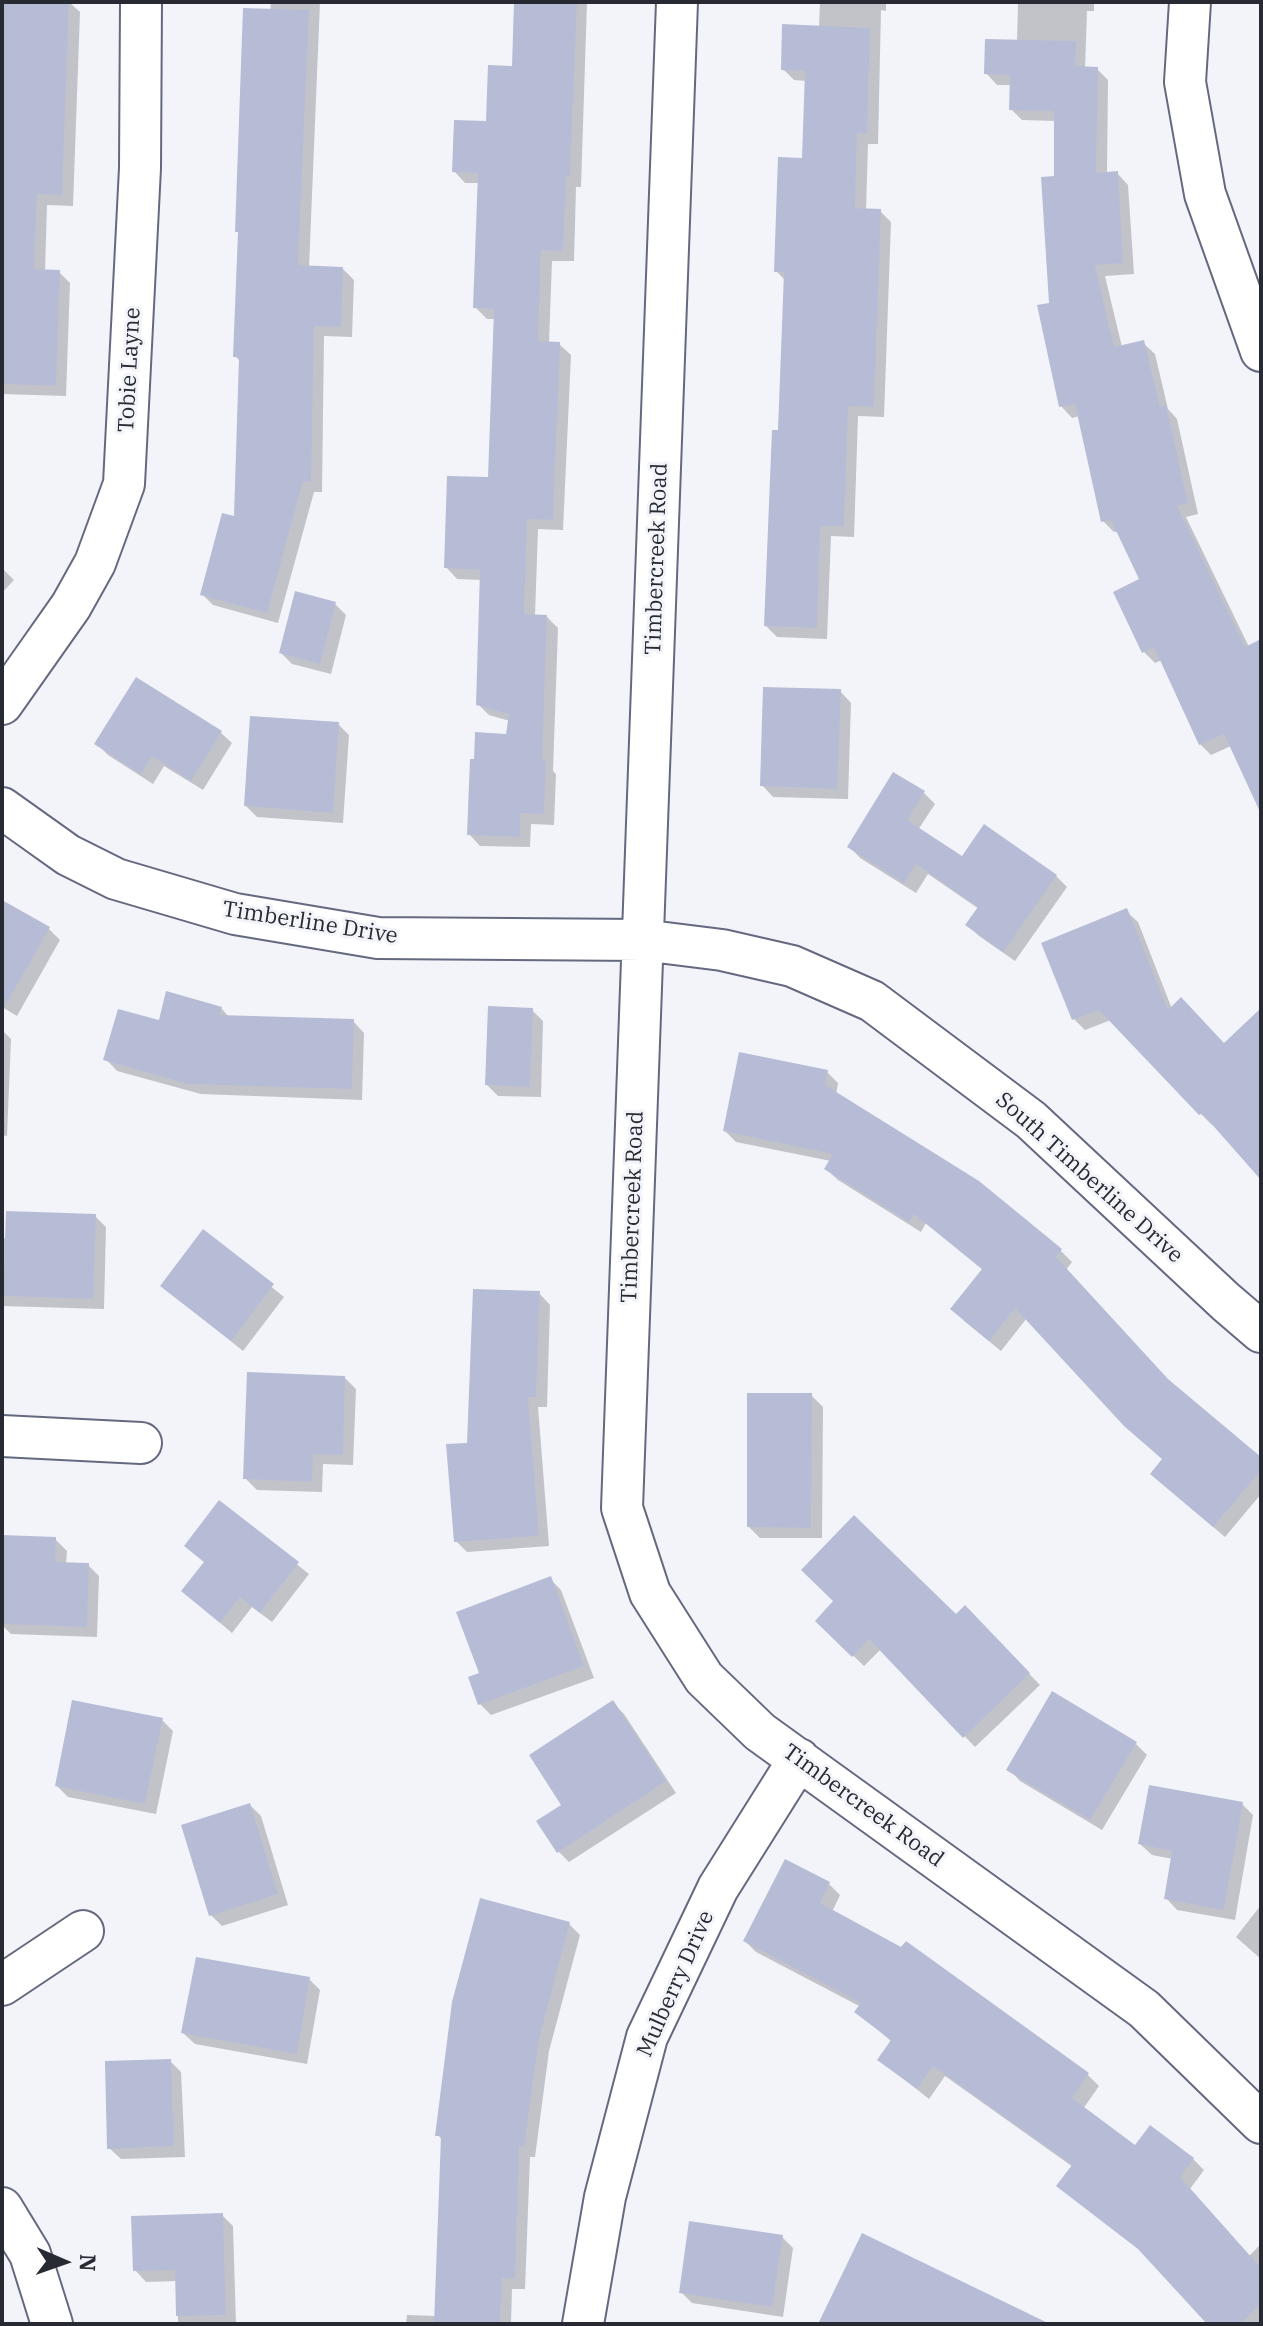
<!DOCTYPE html>
<html>
<head>
<meta charset="utf-8">
<style>
  body { margin:0 }
  #map { position:relative; width:1263px; height:2326px; overflow:hidden; background:#f3f4fa; font-family:"IBM Plex Serif",serif }
  canvas { display:block }
  .frame { position:absolute; inset:0; border:4px solid #272933; pointer-events:none }
  .north { position:absolute; left:24px; top:2222px; width:80px; height:80px; -webkit-text-stroke:6px #f3f4fa; paint-order:stroke; rotate:92deg; font-size:22px; font-weight:700; line-height:32px; text-align:center; color:#272933 }
  .north::after { content:''; display:block; margin:auto; width:28px; height:36px; background:#272933; clip-path:polygon(50% 0,100% 100%,50% 72%,0 100%) }
</style>
</head>
<body>
<div id="map">
<canvas width="1263" height="2326"></canvas>
<div class="frame"></div>
<div class="north">N</div>
</div>
<script>
const context = document.querySelector('canvas').getContext('2d');
context.lineJoin = 'round';
function fillPath(path, color) {
  context.fillStyle = color;
  context.fill(path, 'evenodd');
}
function trace(path, color, width, dash) {
  context.strokeStyle = color;
  context.lineWidth = width;
  context.lineCap = dash ? 'butt' : 'round';
  context.setLineDash(dash || []);
  context.stroke(path);
}
function label(font, color, halo, rows, align = 'center') {
  context.font = font + ' "IBM Plex Serif",serif';
  context.lineWidth = 6;
  context.setLineDash([]);
  context.textBaseline = 'middle';
  context.strokeStyle = halo;
  context.fillStyle = color;
  for (const [text, x, y, turn = 0] of rows) {
    context.save();
    context.translate(x, y);
    context.rotate((+turn || 0) * Math.PI / 180);
    context.textAlign = isNaN(turn) ? turn : align;
    if (halo) context.strokeText(text, 0, 0);
    context.fillText(text, 0, 0);
    context.restore();
  }
}
const shadow = new Path2D(`
  M2,2h67l11,10 -7,194 -26,-1 -2,67h14l11,11 -4,113 -64,-2z
  M271,2h49l-11,266 34,1 11,11 -2,57 -28,-1 -2,156h-8l-36,131 -65,-18 -11,-11 34,-75 5,-157 -6,-6z
  M516,2h71l-6,185h-5l-2,74h-22l-3,82 10,1 12,11 -8,175 -25,-1 -3,87 12,1 11,11 -5,143 3,3 -2,51 -23,-1 -1,23 -50,-1 -11,-12 38,-98 3,-15 -21,-6 -11,-11 4,-124 -25,-1 -11,-12 44,-88 6,-160h-9l-12,-12 5,-124h-15l-11,-12 34,-48 26,-55z
  M820,2h66v9l-5,-1 -3,134h-10l-2,67h14l11,11 -7,195 -26,-1 -4,121 -23,-1 -4,103 -50,-2 -11,-11 14,-193 6,-152 -10,-10 28,-111 3,-79 -13,-1 -11,-11 36,-41z
  M1018,2h76v9h-7l-2,58h12l11,11 -1,94 10,-1 11,12 6,89 -29,2 17,71 21,-4 12,11 13,55 9,10 21,95 -12,3 63,130 12,2v161l-30,-64 -20,9 -11,-11 -38,-84 -7,3 -11,-11 -28,-59 26,-13 -24,-48h-4l-11,-11 -23,-105 -8,2 -11,-12 -10,-102 5,-183 -34,-1 -11,-11 1,-24h-15l-11,-12 31,-31z
  M2,568l12,12 -12,13z
  M335,604l11,11 -15,59 -39,-10 -11,-11z
  M840,691l11,12 -3,96 -75,-2 -11,-12z
  M338,724l11,11 -6,88 -86,-6 -11,-11z
  M220,732l12,11 -29,47 -39,-24 -11,18 -45,-29 -11,-11z
  M894,774l30,19 11,11 -17,26 45,28 93,18 11,11 -52,74 -36,-25 -11,-11 11,-16 -51,-35 -12,19 -56,-35 -11,-12z
  M2,902l47,27 11,11 -43,76 -15,-9z
  M1126,911l12,11 34,87 52,36 37,-17v149l-47,-54 -2,2 -11,-11 -90,-94 -26,10 -11,-11 -30,-75z
  M221,1008l8,9 124,4 11,12 -2,67 -161,-6 -84,-23 -11,-12 54,-36z
  M532,1010l11,11 -2,76 -43,-1 -11,-11z
  M2,1030l9,9 -4,97 -5,-1z
  M827,1072l11,11 -2,12 142,87 83,69 11,11 -6,8 105,114 90,76v34l-36,43 -61,-52v-25l-137,-142 -26,33 -38,-31 20,-50 -57,-47 -5,9 -83,-52 -12,-11 5,-8 -95,-19 -11,-11z
  M95,1216l11,11 -2,82 -102,-3v-67z
  M203,1232l81,65 -41,54 -81,-65z
  M539,1293l11,12 -3,102h-9l11,139 -82,6 -11,-11 13,-97z
  M345,1378l11,11 -3,76 -30,-1 -1,28 -65,-2 -12,-12z
  M811,1395l12,12 -1,131h-62l-11,-11z
  M220,1503l89,71 -37,48 -20,-15 -20,26 -49,-42 22,-28z
  M2,1537l53,2 12,12 -1,13 22,1 11,11 -2,61 -86,-3 -9,-9z
  M550,1579l11,11 33,88 -103,37 -11,-11 1,-30z
  M836,1601l120,16 9,-9 75,77 -65,62 -94,-98 -17,17 -47,-45z
  M613,1703l11,11 52,79 -107,69 -11,-11 6,-45z
  M162,1720l11,11 -17,83 -88,-17 -11,-11z
  M1136,1744l11,11 -45,75 -82,-49 -11,-12z
  M1242,1804l11,11 -18,105 -58,-10 -11,-12 7,-39 -21,-4 -12,-11z
  M250,1805l11,11 27,89 -66,21 -11,-11z
  M829,1884l11,11 -8,17 70,38 4,-6 182,131 11,11 -16,23 52,39 58,11 11,11 -14,19 59,67 12,-12v80h-52l-61,-68 -89,-70 14,-19 -128,-91 -16,23 -49,-39 12,-18 -35,-30 4,-5 -105,-55 -11,-11z
  M1261,1905v54l-25,-22z
  M569,1924l11,11 -31,116 -14,106h-5l-5,132h-13l-1,35h-105l1,-9 29,1 6,-176 -4,-5z
  M309,1979l11,11 -13,74 -112,-20 -12,-11z
  M170,2061l11,11 4,85 -64,2 -12,-11z
  M222,2215l11,11 3,98h-58l-1,-43 -31,1 -11,-12z
  M782,2237l11,11 -10,69 -91,-14 -11,-11z`);
const building = new Path2D(`
  M2,2h67l-7,193 -25,-1 -3,75 26,1 -4,116 -54,-2z
  M514,2h63l-7,174h-4l-3,75 -22,-1 -3,91 22,1 -7,178 -26,-1 -3,95 23,1 -5,146h4l-2,53 -24,-1v24l-53,-2 3,-76h4l1,-27 31,2 3,-20 -33,-9 4,-135 -36,-2 3,-92 41,1 6,-168 -21,-1 5,-135 -26,-1 2,-52 32,1 2,-56 24,1z
  M243,8l66,2 -11,255 45,2 -2,60 -27,-1 -3,156 -8,-1 -36,132 -67,-18 22,-82 12,3 5,-159h-6l5,-125h-3z
  M782,24l88,4 -3,106 -10,-1 -2,75 26,1 -7,198 -26,-1 -4,120h-24l-3,102 -53,-2 8,-196h6l6,-158h-10l4,-115 24,1 3,-87 -24,-1z
  M985,39l91,2 -1,25 23,1 -2,106 22,-2 5,92 -28,2 19,82 30,-7 16,67 6,-2 22,98 -11,3 68,141 16,-8v175l-37,-80 -25,11 -45,-98 -12,6 -29,-61 26,-13 -28,-59 -10,2 -26,-118 -16,3 -22,-102 12,-2 -8,-126 13,-1v-65l-45,-1 1,-35 -26,-1z
  M295,591l41,11 -16,62 -41,-11z
  M136,677l86,54 -31,50 -39,-25 -11,18 -47,-30z
  M763,687l78,2 -4,100 -77,-3z
  M250,716l89,6 -6,91 -89,-7z
  M893,772l32,19 -18,29 55,36 22,-32 73,51 -54,77 -38,-27 13,-18 -62,-43 -12,19 -57,-36z
  M2,900l48,27 -48,84z
  M1127,908l41,102 13,-13 43,46 37,-35v172l-59,-67 -3,2 -100,-105 -27,10 -31,-77z
  M166,991l56,16 -3,8 135,4 -2,70 -164,-5 -85,-24 15,-51 41,11z
  M488,1006l45,2 -3,79 -45,-2z
  M739,1052l89,18 -3,15 154,96 83,68 -6,8 112,122 93,78v13l-48,57 -63,-53 12,-15 -38,-33 -109,-118 -26,33 -39,-32 32,-40 -68,-55 -5,8 -85,-53 9,-15 -110,-23z
  M6,1211l90,3 -3,85 -90,-3z
  M203,1229l71,55 -43,57 -71,-55z
  M473,1289l67,2 -4,106h-8l11,139 -85,6 -8,-98 21,-1z
  M247,1372l98,4 -2,79 -30,-1 -1,28 -69,-3z
  M747,1393h65l-1,135 -64,-1z
  M219,1500l80,62 -39,51 -20,-16 -20,26 -39,-32 23,-29 -20,-16z
  M854,1515l102,99 9,-9 65,68 -67,65 -94,-99 -17,18 -37,-36 18,-20 -32,-31z
  M2,1535l54,2 -1,25 34,1 -2,64 -85,-3z
  M551,1576l33,90 -106,39 -10,-28 11,-4 -23,-61z
  M1052,1691l85,51 -47,78 -84,-50z
  M72,1700l91,18 -18,86 -90,-18z
  M613,1700l53,81 -109,72 -21,-32 25,-16 -32,-50z
  M1149,1785l94,17 -19,108 -60,-11 8,-48 -34,-7z
  M250,1803l28,91 -69,22 -28,-91z
  M785,1859l45,23 -10,21 81,44 5,-6 183,132 -17,25 63,47 15,-20 44,33 -14,19 81,91v36l-21,20h-33l-69,-75 -82,-63 16,-21 -139,-99 -16,23 -40,-29 14,-20 -37,-28 7,-9 -118,-62z
  M480,1898l90,24 -31,117 -15,108 -5,-1 -4,133 -13,-1 -2,46h-66l7,-188h-6l17,-134z
  M196,1957l114,20 -13,77 -116,-21z
  M171,2059l3,87 -67,3 -2,-88z
  M223,2213l3,102 -50,1 -1,-46 -42,1 -2,-55z
  M689,2221l94,14 -11,72 -93,-14z
  M862,2233l188,91h-232z`);
const minor = new Path2D(`
  M677,2l-55,1506 28,85 54,85 56,54 384,277 117,114
  M1190,2l-5,80 20,112 56,157
  M2,704l69,-98 24,-43 29,-79 16,-316 1,-166
  M2,808l66,47 48,24 119,35 143,24 264,2 80,10 70,16 80,35 159,119 195,182 35,30
  M2,1436l139,7
  M2,1985l81,-54
  M2,2208l28,46 22,70
  M583,2324l22,-127 42,-160 71,-149 81,-129`);
const streetNames = [
  ["Tobie Layne",130,370,-87],
  ["Timbercreek Road",657,559,-88],
  ["Timberline Drive",310,923,9],
  ["South Timberline Drive",1089,1178,42],
  ["Timbercreek Road",633,1207,-88],
  ["Timbercreek Road",863,1806,36],
  ["Mulberry Drive",676,1984,-66]
];
fillPath(shadow, '#0003');
fillPath(building, '#b6bcd6');
trace(minor, '#646980', 44);
trace(minor, '#fff', 40);
label('22px', '#272933', '#f3f4fa', streetNames);
</script>
</body>
</html>
